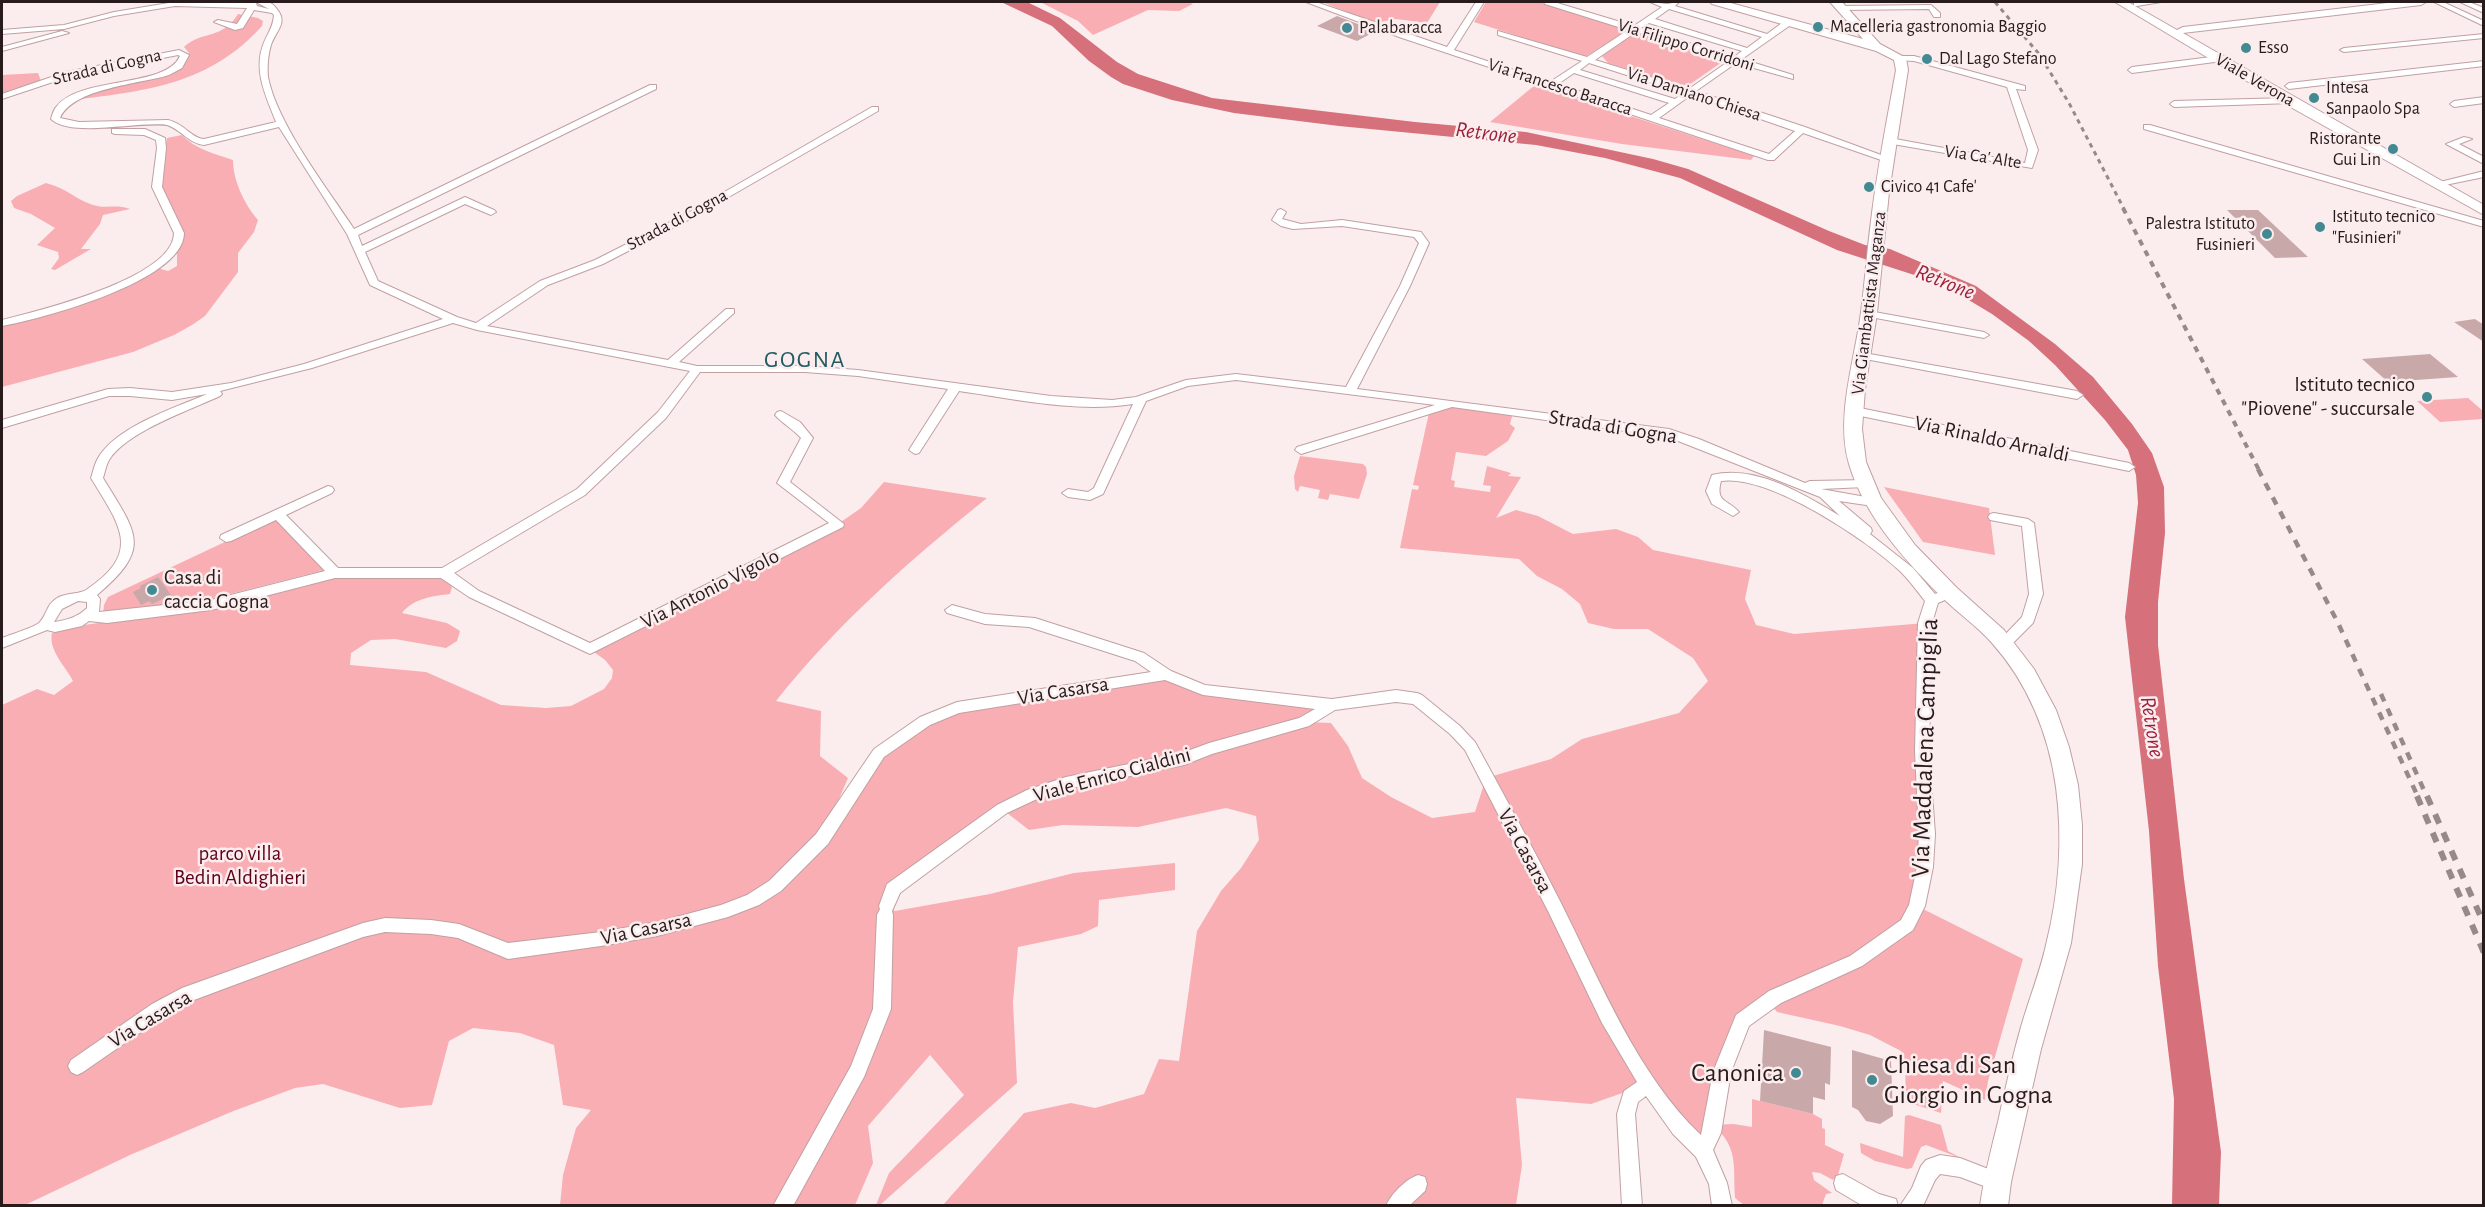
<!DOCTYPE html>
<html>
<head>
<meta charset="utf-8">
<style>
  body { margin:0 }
  #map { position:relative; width:2485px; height:1207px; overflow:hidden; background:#fbedee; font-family:"Alegreya Sans",sans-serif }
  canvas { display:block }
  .frame { position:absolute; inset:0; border:3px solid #271b1c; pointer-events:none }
</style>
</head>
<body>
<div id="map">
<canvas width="2485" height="1207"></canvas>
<div class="frame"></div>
</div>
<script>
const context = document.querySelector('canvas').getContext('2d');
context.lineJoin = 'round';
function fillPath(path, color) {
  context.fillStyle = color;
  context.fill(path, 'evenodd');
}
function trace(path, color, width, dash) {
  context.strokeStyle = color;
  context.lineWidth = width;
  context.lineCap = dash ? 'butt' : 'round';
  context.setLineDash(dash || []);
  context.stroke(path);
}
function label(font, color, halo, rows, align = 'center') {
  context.font = font + ' "Alegreya Sans",sans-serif';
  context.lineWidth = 5;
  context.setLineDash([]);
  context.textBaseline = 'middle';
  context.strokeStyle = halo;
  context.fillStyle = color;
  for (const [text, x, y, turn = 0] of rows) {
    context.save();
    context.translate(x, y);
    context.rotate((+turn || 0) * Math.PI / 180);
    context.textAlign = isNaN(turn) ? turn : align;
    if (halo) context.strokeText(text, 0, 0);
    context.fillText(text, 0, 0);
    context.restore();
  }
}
const green = new Path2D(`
  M1040,2h147l6,2 -14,7 -31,-1 -55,25 -15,-14z
  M1322,2h118l-13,21 -31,-4 -21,4z
  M1486,2l47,1 10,-1 88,26 -46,29 -111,-35z
  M238,14l20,4 5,3 -1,5c-52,58 -115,65 -189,74l49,-17 32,-5 34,-21 1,-4 -5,-6c19,-17 38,-7 54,-33z
  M1633,34h11l72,23 6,5 -33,23h-10l-71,-22 -6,-7z
  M38,73l3,8 -39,14v-20z
  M1535,85l219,71 -3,4 -129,-16 -132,-22z
  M182,135c13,14 33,19 51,25 0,21 12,45 25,60l-4,12 -16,21v19l-33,44 -13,9 -18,10 -41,17 -131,35v-65l98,-27 54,-28 14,4 9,-5v-27l-19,-52 9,-49z
  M46,183c20,5 31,17 47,22 12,4 25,-1 37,4l-27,6 -3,9 -19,25h10l-36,21 -4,-1 8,-11 -1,-6 -21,-7 18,-17 -24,-14 -17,-6 -3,-7 6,-5z
  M2468,398l15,13v8l-43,3 -23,-21z
  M1453,405l60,8 -3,11 5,4 -7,13 -22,15 -30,-4 -5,28 4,1 -1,6 36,5 1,-6 -8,-1 4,-19 24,7 -3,3 13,1 -25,41 20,-8 22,6 35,18 43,-5 22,8 15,13 98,20 -6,29 11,26 38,9 131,-11v87l-8,196 106,53 -35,122 -3,19 -42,-19 -2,32 -31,-10c-8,-11 -1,-33 -9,-52l-31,-16 -30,-9 -63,-14 -5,-6 -30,15 -29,104 21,-1 18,3v-28l61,15 9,5v9l3,1v16l19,9 -6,21 -5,5 -13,-7 -8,-1 2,8 18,13 -6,1 -4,11h-78l-9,-7c-2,-30 4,-52 -22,-72l-10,24 -55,-66 -57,20 -75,-6 6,67 -6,40h-573l81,-92 47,-10 24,5 49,-14 15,-35 20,2 18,-130 24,-40 20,-23 18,-28 -3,-24 -30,-8 -88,19 -75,-2 -34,5 -27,-21 -109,80 -5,17 7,5 95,-17 84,-21 101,-10v27l-76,10 -1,26 -17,8 -63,13 -5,55 4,81 -137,122h-4l13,-32 75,-78 -34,-40 -62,71 5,37 -18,42h-295l3,-30 13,-47 15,-18 -28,-5 -9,-60 -34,-12 -47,-5 -24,13 -17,64 -32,3 -77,-24 -28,4 -64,24 -101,43 -105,50h-23v-500l35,-16 17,6 19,-14c-7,-14 -25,-31 -21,-48l32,-8 124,-17 146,-36 90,1 8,14 -2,7c-17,2 -36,4 -48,19l45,10 13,8 -3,10 -11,7 -51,-9 -24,1 -20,13 -1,12 76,7 75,33 45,3 25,-2 33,-17 8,-11 1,-8 -8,-10 -15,-11 248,-125 23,-16 23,-26 103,16c-78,63 -149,125 -211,203l45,10 -1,45 28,22 -24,56 55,-81 78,-45 209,-33 37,15 129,15 -26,17 25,1 17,23 14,32 29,19 41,21 43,-6 11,-34 65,-19 31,-20 97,-26 29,-32 -15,-23 -45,-29h-34l-26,-6 -8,-19 -18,-15 -25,-13 -18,-17 -119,-11 12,-59 6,1 1,-4 -6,-1 16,-72z
  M1300,456l63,8 3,3 1,7 -8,25 -29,-5 -2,6 -10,-2 2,-8 -20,-4 -2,6 -3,-3 -1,-13z
  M1884,487l105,21 6,47 -72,-13z
  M280,516l45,54 -119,30 -103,14 1,-9 4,-8z
  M1909,1115l32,10 7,26 15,8 -37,-14 -5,2 -9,21 -5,1 -32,-8 -14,-8 -1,-10 43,14 2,-41z`);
const water = new Path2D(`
  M1001,2h26l33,16 57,44 21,12 74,24 203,24 111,10 127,27 35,10 141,62 36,14 25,4 86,37 79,58 38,33 39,47 20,29 12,34 1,46 -7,69v43l26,234 37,273 -2,53h-47l2,-106 -16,-133 -9,-135 -24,-214 13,-114 -2,-28 -8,-25 -23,-30 -50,-55 -26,-24 -37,-27 -50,-30 -105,-34 -157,-72 -75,-20 -69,-13 -197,-19 -105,-13 -62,-13 -49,-16 -12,-7 -22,-16 -37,-35z`);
const building = new Path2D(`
  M1337,16l39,15 -19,10 -40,-15z
  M2227,210h31l50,47 -33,1z
  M2475,319l9,6v17l-30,-20z
  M2430,354l28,23 -70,5 -26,-23z
  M158,577l13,18 -19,9 -3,-3 -8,4 -8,-13 8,-4 -1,-2z
  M1764,1030l67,17 -1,38 -5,-2v17l-12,-3v17l-53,-13z
  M1852,1050l39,11 2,55 -13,8 -14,-3 -8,-11 -6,-3z`);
const street = new Path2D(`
  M175,2l81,1 1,3 12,3 -13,-7c8,-1 15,-1 20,6 13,15 0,22 -5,37 -3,9 -4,23 -3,32 9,47 59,111 86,152l296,-144h6v4l-298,146 4,11 103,-49 29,13 2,2 -5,3 -26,-11 -100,48 13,29 79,36 19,6 64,-42 55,-21 93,-47 184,-106h6v4l-184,106 -91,47 -55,21 -61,41 181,34 58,-51h8v4l-55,49 18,4h108l53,4 193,26 61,4 24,-3 50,-17 50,-6 110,13 54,-101 19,-43 -5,-6 -72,-11 -49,3 -12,-3 -9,-6 6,-10 3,-1 5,3 -4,7 19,5 41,-4 79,12 8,11 -19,43 -53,103 312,40 30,10 106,44 5,-2 59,-1 2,3 -2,3 -4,1 -44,2 56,10 2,3 -6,4 -34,-5 32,27 1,3 -2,3 43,34 22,26 5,-2 7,5 -2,3 -7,3 -6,20 -3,128 6,83 -2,33 -8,39 -12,24 -51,36 -81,37 -32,23 -18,46 -10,61 -8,17 14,33 5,23h-20l-3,-22 -13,-27 -23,-23 -27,-38 -8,6 -3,12 7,92h-20l-5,-92 7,-23 13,-9 -35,-59 -54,-112 -83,-161 -15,-16 -37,-30 -17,-2 -61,8 -26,16 -97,28 -28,11 -118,24 -29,10 -30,14 -107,80 -8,18 1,4 -2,94 -27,68 -71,129h-20l78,-140 22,-57 4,-94 3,-6 -1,-3 8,-22 110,-79 30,-15 39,-13 116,-24 27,-10 90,-25 16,-9 -112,-14 -38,-15 -206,33 -29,12 -46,32 -56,87 -47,47 -22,14 -31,12 -71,19 -56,10 -93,13 -50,-21 -27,-4 -46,-2 -22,5 -169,63 -30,16 -81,56 -6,3 -6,-3 -3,-6 3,-6 81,-56 30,-16 181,-65 22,-5 46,2 28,4 49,19 93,-11 56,-10 64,-17 26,-10 22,-14 47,-47 58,-85 46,-32 37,-15 194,-30 -16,-11 -106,-34 -44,-3 -38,-11 -2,-3 7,-5 33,9 50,4 109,35 27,18 34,14 127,14 64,-9 21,3 5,2 38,31 15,16c29,53 58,106 86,161 38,76 77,173 140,232l12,-63 23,-57 33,-24 81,-35 51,-36 8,-15 8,-38 2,-33 -4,-83 3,-128 7,-22c-8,-10 -15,-20 -24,-29 -34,-32 -132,-98 -180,-91 -6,22 7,18 18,31l-6,4 -21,-12 -6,-13 6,-16c43,-11 92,19 128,41l-20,-19 -152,-60 -216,-30 -151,47 -6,-4 2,-3 138,-42 -199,-25 -48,6 -42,15 -43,93 -13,6 -22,-3 -6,-4 6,-4 20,3 6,-4 39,-84c-57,9 -118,-5 -174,-13l-40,62 -4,1 -6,-4 39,-61 -90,-13 -53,-4h-105l-34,46 -81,77 -131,78 25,18 111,52 239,-120 -52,-40 24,-45c-8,-9 -18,-14 -26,-23l2,-3 4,-1 19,11 13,16 -23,44 54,42 -1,3 -253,127 -121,-57 -28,-19h-106l-124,32 -104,13 -18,-2 -7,5 -27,6 -8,-2 -45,18v-10c7,-3 34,-11 38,-16 8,-9 6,-18 19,-25 9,-4 20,-3 27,-7 57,-38 34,-64 5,-112 2,-6 3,-12 6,-18 17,-33 78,-52 110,-66l-35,6 -42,-4h-21l-107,32v-8l106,-31 22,-1 42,4 59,-9 73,-19 139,-45 -73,-34 -23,-51 -68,-107 -75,18c-16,-2 -22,-15 -37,-20 -29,-4 -96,13 -116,-6 1,-4 3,-10 6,-13 24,-30 110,-18 123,-50l-2,-1 -107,21 -69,23v-5l64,-22 113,-22 10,5 -7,13 -13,7c-29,9 -96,13 -109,43l19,4 89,-2c17,4 23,18 36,19l72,-17c-9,-24 -23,-50 -13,-77 4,-11 10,-17 11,-30l-2,-2 -18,-3 -11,18 -8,2 -21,-8 4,-2 19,4 10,-16 -72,-2 -61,10 -50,13 -62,5v-4l62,-5 50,-13zM453,323l24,7 213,41 -32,41 -81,77 -135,79h-104l-52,-53 46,-22 2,-3 -2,-3 -4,-1 -107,49 -1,3 6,4 5,-1 45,-21 49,51 -114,29 -112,12 1,-13 -3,-4c56,-47 40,-61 6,-117 2,-6 3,-13 6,-18 17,-28 81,-50 111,-64l2,-2 -2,-3 92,-23zM78,601l9,1v6c-9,9 -20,12 -33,14l8,-13z
  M1306,2h10l131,45 29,-45h8l-30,48 96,32 32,-21 -84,-26v-4l89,26 41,-27 -83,-26 -1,-2h10l80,24 28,-19 -12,-5 17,2 12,-2 -4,4 92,28 19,-14h6v4l-50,35 51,16v4l-57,-16 -40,28 109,36 87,32 -8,2 -81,-28 -29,27h-6l-369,-123zM1669,9l93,28 -15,11 -92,-29zM1649,23l93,28 -8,6 -93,-29zM1636,32l93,29 -40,28 -94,-29zM1589,63l94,30 -8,6 -95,-29zM1574,73l95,30 -18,12 -93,-31zM1691,95l104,36 -26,23 -110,-36z
  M2134,2h27l-24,4h-3z
  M2434,2h9l41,19v5z
  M2460,2h9l15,6v5z
  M1931,5l9,8v4h-6l-5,-8 -87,1 -4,-2 4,-2z
  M62,31l7,2 -67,18v-4z
  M2484,34v4l-140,14 -4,-2 4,-2z
  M1897,56h17l111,30v4l-9,-1 22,61 -6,18 -145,-25 -2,-2 5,-3 135,25 3,-13 -21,-63 -93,-26 -17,-1z
  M2219,56l4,3 -1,2 -90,12 -4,-3 4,-3z
  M2484,61v5l-195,23 -4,-3 4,-3z
  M2484,97v6l-30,4 -4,-3 4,-3z
  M2289,98l3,1v4l-118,4 -4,-3 4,-3z
  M2144,125h6l334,96v6l-340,-98z
  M112,129h33l20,9 1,10 -4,39 22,46c0,48 -143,86 -182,93v-6c36,-9 172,-42 172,-87l-22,-46 5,-39 -1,-8 -12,-5 -29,-1 -3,-1z
  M2464,137l8,2 -13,5 25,13v7l-38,-20z
  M2484,171v6l-39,8 -5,-3z
  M1869,311l115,21 5,3 -5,3 -119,-22v-4z
  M1864,353l213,38 6,4 -6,4 -217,-41 -2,-2z
  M1855,407l274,56 6,4 -6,4 -278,-57 -2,-3 2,-3z
  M1994,513l34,6 6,4 9,71 -10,29 -24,24h-10l-2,-4 25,-26 7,-23 -7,-68 -32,-6 -2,-3 2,-3z
  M1940,1155l20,3 44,17 2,7 -2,7 -7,2 -37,-14 -20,-3 -5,6 -12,26h-23l12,-18 9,-22 5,-6z
  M1843,1174l36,20 17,5 2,7h-35l-27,-16 -2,-7 2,-7z
  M1418,1175l7,2 2,7 -2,7 -16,15h-23c5,-12 20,-27 32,-31z`);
const secondary = new Path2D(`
  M1710,2h17l136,37 -33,-37h12l38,42 26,14 2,12 -19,122 -12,121 -12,76 -3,40 4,33 15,36 34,47 42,43 47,42 30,39 22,41 13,37 9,38 4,40v39l-11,79 -30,106 -30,133 -3,24h-28c4,-29 11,-56 18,-84 7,-32 14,-64 23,-95 8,-28 19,-55 25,-82 13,-52 17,-106 10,-158 -7,-52 -28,-104 -64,-144 -13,-15 -30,-27 -45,-41 -39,-38 -82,-84 -98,-138 -14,-48 6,-104 12,-152 4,-30 6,-61 10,-91 6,-51 16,-101 25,-151l-2,-10 -18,-9 -164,-47z
  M2115,2h13l49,28 6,-3 213,-25h30l-5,3 -238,28 301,172v10l-199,-111z`);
const railFar3 = new Path2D(`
  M1995,2l44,52 30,49 55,106`);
const railFar2 = new Path2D(`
  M2123,208l136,262`);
const railFar1 = new Path2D(`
  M2258,469l80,154 80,174
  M2381,694l46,103`);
const rail = new Path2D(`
  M2417,796l67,157
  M2427,796l57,128`);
const markers = [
  [1818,27,6,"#428992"],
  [1347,28,6,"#428992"],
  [2246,48,6,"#428992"],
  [1927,59,6,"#428992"],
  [2314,98,6,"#428992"],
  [2393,149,6,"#428992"],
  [1869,187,6,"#428992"],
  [2320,227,6,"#428992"],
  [2267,234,6,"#428992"],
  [2427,397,6,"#428992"],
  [152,590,6,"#428992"],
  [1796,1073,6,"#428992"],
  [1872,1080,6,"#428992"]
];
const farPoinames = [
  ["Macelleria gastronomia Baggio",1830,27],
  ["Palabaracca",1359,28],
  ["Esso",2258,48],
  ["Dal Lago Stefano",1939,59],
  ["Intesa",2326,88],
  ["Sanpaolo Spa",2326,109],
  ["Ristorante",2381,139,"right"],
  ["Gui Lin",2381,160,"right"],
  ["Civico 41 Cafe'",1881,187],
  ["Istituto tecnico",2332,217],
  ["\"Fusinieri\"",2332,238],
  ["Palestra Istituto",2255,224,"right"],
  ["Fusinieri",2255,245,"right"]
];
const farStreetnames = [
  ["Via Filippo Corridoni",1686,45,17],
  ["Strada di Gogna",107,67,-13],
  ["Viale Verona",2255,80,30],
  ["Via Francesco Baracca",1560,87,18],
  ["Via Damiano Chiesa",1694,94,18],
  ["Via Ca' Alte",1983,157,9],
  ["Strada di Gogna",677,220,-28],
  ["Via Giambattista Maganza",1869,303,-83]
];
const poiNames = [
  ["Istituto tecnico",2415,385],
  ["\"Piovene\" - succursale",2415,409],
  ["Casa di",164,578,"left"],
  ["caccia Gogna",164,602,"left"]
];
const streetNames = [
  ["Strada di Gogna",1613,427,9],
  ["Via Rinaldo Arnaldi",1992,439,12],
  ["Via Antonio Vigolo",710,589,-27],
  ["Via Casarsa",1063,691,-9],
  ["Viale Enrico Cialdini",1112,775,-15],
  ["Via Casarsa",1525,851,62],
  ["Via Casarsa",646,929,-12],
  ["Via Casarsa",150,1019,-31]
];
const parkNames = [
  ["parco villa",240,854],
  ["Bedin Aldighieri",240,878]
];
const waterNames = [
  ["Retrone",1486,133,7],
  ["Retrone",1945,282,22],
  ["Retrone",2152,727,81]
];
const quarterNames = [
  ["GOGNA",805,360]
];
const nearStreetnames = [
  ["Via Maddalena Campiglia",1925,748,-88]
];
const nearPoinames = [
  ["Chiesa di San",1884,1065],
  ["Giorgio in Gogna",1884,1095],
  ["Canonica",1784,1073,"right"]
];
fillPath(green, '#f9aeb3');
fillPath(water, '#d6717b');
fillPath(building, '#c9a8aa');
trace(street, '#c1a0a2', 2);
trace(secondary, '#c1a0a2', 2);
fillPath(street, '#fff');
fillPath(secondary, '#fff');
trace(railFar3, '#96898a', 3, [4.5, 4.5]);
trace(railFar2, '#96898a', 4, [6, 6]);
trace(railFar1, '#96898a', 4.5, [8, 8]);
trace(rail, '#96898a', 6, [10, 10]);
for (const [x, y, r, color] of markers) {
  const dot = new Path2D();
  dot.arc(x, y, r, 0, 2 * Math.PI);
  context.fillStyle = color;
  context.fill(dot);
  trace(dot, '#fbedee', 2);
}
label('18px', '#271b1c', '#fbedee', farPoinames, 'left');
label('18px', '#271b1c', '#fbedee', farStreetnames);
label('21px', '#271b1c', '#fbedee', poiNames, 'right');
label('21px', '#271b1c', '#fbedee', streetNames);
label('21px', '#5f001a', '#fbedee', parkNames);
label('italic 22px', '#9b213a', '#fbedee', waterNames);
context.letterSpacing = '1.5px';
label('24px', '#225b62', '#fbedee', quarterNames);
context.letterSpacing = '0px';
label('26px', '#271b1c', '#fbedee', nearStreetnames);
label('26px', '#271b1c', '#fbedee', nearPoinames, 'left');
</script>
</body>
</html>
